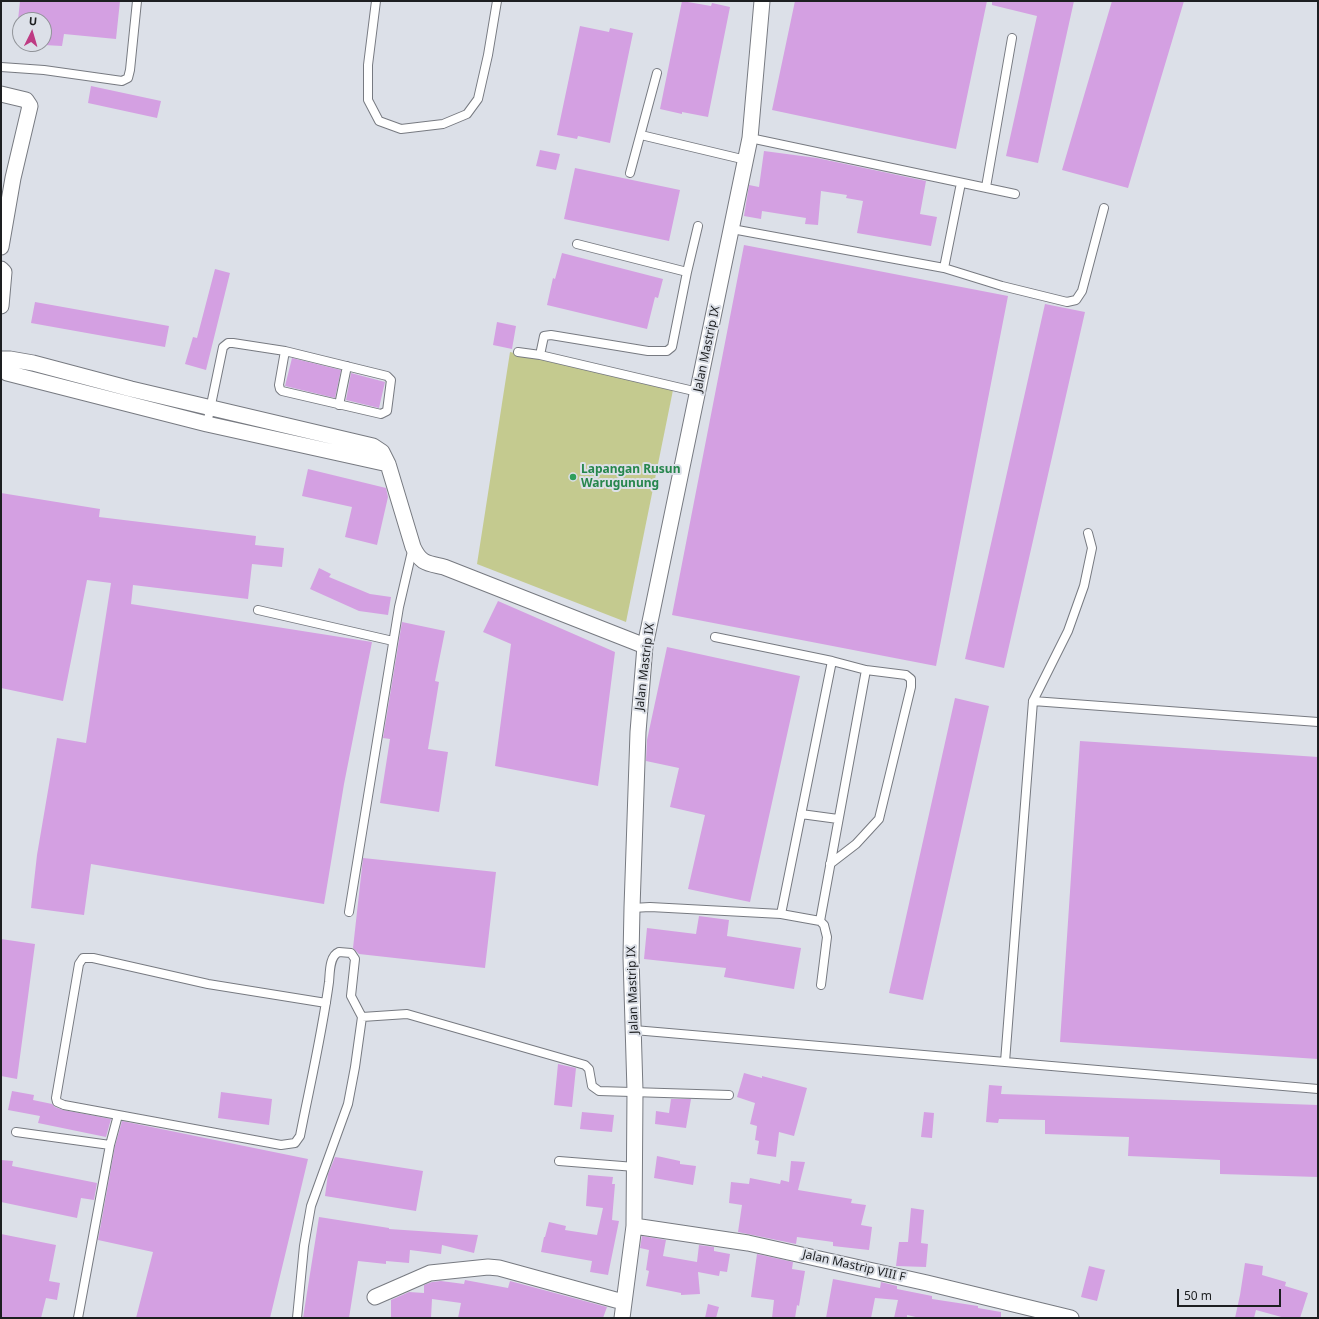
<!DOCTYPE html>
<html>
<head>
<meta charset="utf-8">
<style>
  body { margin:0 }
  #map { position:relative; width:1319px; height:1319px; overflow:hidden; background:#dce0e8; font-family:"Noto Sans",sans-serif }
  canvas { display:block }
  .frame { position:absolute; inset:0; border:2px solid #1d1f21; pointer-events:none }
  .north { position:absolute; left:12px; top:12px; width:40px; height:40px; box-sizing:border-box; background:#dce0e8; border:1px solid #909398; border-radius:50%; rotate:5deg; font-size:11px; font-weight:700; line-height:16px; text-align:center; color:#1d1f21 }
  .north::after { content:''; display:block; margin:auto; width:14px; height:18px; background:#be3b83; clip-path:polygon(50% 0,100% 100%,50% 72%,0 100%) }
  .scale { position:absolute; left:1177px; top:1289px; width:104px; height:18px; box-sizing:border-box; border:2px solid #1d1f21; border-top:0; padding-left:5px; font-size:12px; line-height:14px; white-space:nowrap; color:#1d1f21; -webkit-text-stroke:3px #dce0e8; paint-order:stroke }
</style>
</head>
<body>
<div id="map">
<canvas width="1319" height="1319"></canvas>
<div class="frame"></div>
<div class="north">U</div>
<div class="scale">50 m</div>
</div>
<script>
const context = document.querySelector('canvas').getContext('2d');
context.lineJoin = 'round';
function fillPath(path, color) {
  context.fillStyle = color;
  context.fill(path, 'evenodd');
}
function trace(path, color, width, dash) {
  context.strokeStyle = color;
  context.lineWidth = width;
  context.lineCap = dash ? 'butt' : 'round';
  context.setLineDash(dash || []);
  context.stroke(path);
}
function label(font, color, halo, rows, align = 'center') {
  context.font = font + ' "Noto Sans",sans-serif';
  context.lineWidth = 4;
  context.setLineDash([]);
  context.textBaseline = 'middle';
  context.strokeStyle = halo;
  context.fillStyle = color;
  for (const [text, x, y, turn = 0] of rows) {
    context.save();
    context.translate(x, y);
    context.rotate((+turn || 0) * Math.PI / 180);
    context.textAlign = isNaN(turn) ? turn : align;
    if (halo) context.strokeText(text, 0, 0);
    context.fillText(text, 0, 0);
    context.restore();
  }
}
const green = new Path2D(`
  M510,352l163,38 -47,232 -149,-58z`);
const building = new Path2D(`
  M20,1h100l-4,38 -52,-5 -2,12 -18,-1v-25h-26z
  M682,1l29,5 1,-3 18,4 -22,110 -26,-5v2l-22,-5z
  M795,1h192l-31,148 -184,-39z
  M992,1h82l-36,162 -32,-7 31,-140 -45,-11z
  M1112,1h72l-56,187 -66,-18z
  M580,26l29,6 1,-4 23,5 -23,110 -32,-7 -1,3 -20,-4z
  M91,86l70,15 -4,17 -69,-15z
  M540,150l20,4 -4,16 -20,-4z
  M764,151l53,7 109,23 -6,33 17,3 -6,29 -74,-13 6,-32 -17,-3 1,-3 -26,-4 -3,34 -13,-1 1,-6 -44,-7 -1,8 -17,-3 5,-31 10,2z
  M575,168l105,22 -11,51 -105,-22z
  M744,245l264,51 -72,370 -264,-51z
  M562,253l101,26 -5,19 -3,-1 -8,32 -100,-24 6,-27 2,1z
  M215,269l15,4 -24,97 -21,-6 8,-27 4,1z
  M35,302l134,24 -4,21 -134,-24z
  M1045,304l40,8 -81,356 -39,-9z
  M497,322l19,4 -4,23 -19,-4z
  M292,358l49,12 -6,28 -50,-12z
  M351,373l34,9 -6,26 -33,-8z
  M308,469l78,19 2,9 -11,48 -32,-8 7,-30 -50,-11z
  M1,493l99,16 -1,8 157,19 -1,9 29,3 -2,19 -30,-3 -4,35 -115,-14 -2,19 241,38 -28,142 -20,120 -233,-40 -7,51 -53,-7 6,-53 20,-117 29,5 25,-160 -24,-3 -24,121 -62,-13z
  M319,568l12,6 -2,3 41,17 21,3 -3,18 -29,-4 -49,-22z
  M498,601l117,51 -17,134 -103,-20 16,-122 -28,-12z
  M402,622l43,9 -10,50 4,1 -11,67 20,3 -9,60 -59,-9 10,-64 -7,-1z
  M667,647l133,29 -50,226 -62,-13 17,-74 -35,-8 9,-39 -33,-7 1,-21z
  M955,698l34,8 -66,294 -34,-7z
  M1080,741l238,16v302l-258,-17z
  M363,858l133,14 -11,96 -126,-14 -6,-6z
  M699,916l30,4 -2,16 74,12 -7,41 -70,-12 2,-9 -82,-9 3,-31 49,6z
  M1,939l34,5 -18,135 -16,-3z
  M558,1064l18,4 -4,39 -18,-2z
  M744,1073l18,5v-2l45,12 -13,48 -15,-4 -3,25 -19,-3 2,-13 -4,-1 2,-14 -7,-2 5,-21 -18,-6z
  M989,1085l13,1 -1,8 317,11v72l-98,-3v-14l-92,-4 1,-19 -84,-3v-14l-46,-1 -1,4 -12,-1z
  M12,1091l22,4 -1,5 19,4 3,3 8,3 48,9 -5,18 -68,-14 2,-7 -32,-6z
  M221,1092l51,7 -3,26 -51,-7z
  M671,1099h20l-5,29 -31,-4 1,-13 13,2z
  M582,1112l32,3 -2,17 -32,-3z
  M924,1112l10,1 -2,25 -11,-1z
  M122,1121l186,38 -38,159h-134l17,-66 -55,-12 17,-94z
  M657,1156l23,5v3l16,2 -3,19 -39,-7z
  M335,1157l88,14 -7,40 -91,-15 3,-22z
  M1,1160l12,1 -1,5 85,17 -3,17 -13,-2 -4,20 -76,-16z
  M791,1161l14,1 -7,28 54,9 -1,4 15,2 -5,20 11,2 -3,23 -36,-4v-4l-36,-5 -1,7 -58,-12 4,-27 -13,-2 2,-21 18,2 1,-6 30,6 1,-4 8,2z
  M588,1175l25,2 -1,7h3l-3,36 7,1 -11,54 -18,-3 2,-11 -51,-9 3,-15h1l4,-15 17,4 -1,4 32,5 6,-27 -17,-2z
  M911,1208l13,2 -3,33 7,1 -2,23 -30,-1 3,-24h9z
  M319,1217l70,11v1l89,6 -4,18 -32,-8 -1,9 -31,-4 -1,13 -23,-2v3l-28,-3 -9,57h-46z
  M1,1234l55,11 -7,36 11,2 -3,17 -11,-2 -5,20h-40z
  M642,1236l24,4 -3,16 34,6 2,-17 15,2v4l16,3 -3,18 -7,-1 -1,5 -21,-4 2,22 -19,1v-2l-35,-7 3,-15 -3,-1 3,-20 -9,-2z
  M757,1254l36,8 -1,7 13,2 -6,35 -2,-1 -2,13h-23l2,-18 -23,-3z
  M1245,1263l18,3 -1,9 24,7 -1,4 23,7 -8,25h-15l-29,-8 -2,8h-19l5,-23z
  M1089,1266l16,4 -8,31 -16,-4z
  M833,1279l47,9 1,-6 16,4v3l35,7v3l46,7v2l23,4v6h-81l-13,-3v3h-13l4,-18 -23,-2 -4,20h-45z
  M465,1280l43,8 2,-7 97,26 -4,11h-145l3,-15 -29,-4 -1,19h-40v-18l18,-8 15,1v-8l8,-3 9,-1 23,3z
  M708,1304l11,3 -3,11h-11z`);
const service = new Path2D(`
  M376,1l-8,64v35l11,21 22,8 42,-5 24,-10 11,-15 10,-44 9,-54
  M1,67l43,3 78,11 6,-3 2,-8 7,-69
  M641,135l105,25
  M750,138l265,56
  M630,173l27,-100
  M986,187l26,-149
  M732,229l212,39 58,18 65,16 9,-2 6,-9 22,-83
  M577,244l110,28
  M944,268l17,-85
  M518,352l22,3 158,37
  M540,355l4,-19 7,-1 97,16h19l5,-4 15,-75 11,-46
  M339,405l8,-39
  M207,424l16,-77 5,-4h5l52,8 102,25 4,4 -4,31 -6,3 -99,-23 -2,-2 -1,-4 6,-34
  M258,610l135,31
  M715,637l117,24 34,9 40,5 5,4v8l-32,132 -23,25 -26,20
  M1033,701l35,-70 16,-45 8,-38 -4,-15
  M801,814l37,5
  M632,908l18,-1 131,7 39,7 4,4 3,12 -6,48
  M349,912l50,-305 14,-60
  M781,914l51,-253
  M820,921l46,-251
  M326,1003l-118,-19 -115,-26h-10l-4,6 -23,134 1,4 7,3 217,40 14,-2 5,-7c10,-51 22,-102 29,-154 1,-9 0,-26 10,-30l12,1 4,6 -4,37 11,21 45,-3 178,51 4,4 3,17 7,5 130,4
  M634,1030l684,59
  M1005,1062l28,-361 285,21
  M16,1132l94,13 -32,173
  M110,1145l8,-30
  M559,1161l76,6
  M297,1318l7,-72 7,-40 37,-102 7,-37 7,-50`);
const minor = new Path2D(`
  M1,94l25,6 4,6 -17,72 -12,69
  M1,269l3,3 -3,34
  M1,359h9l23,4 98,26 242,57 9,6 6,12 25,83c8,17 14,16 31,20l201,79
  M1,367l6,6 200,51 181,40
  M634,1226l114,17 179,40 144,35
  M375,1297l55,-24 58,-6 11,1 124,34
  M622,1318l12,-92 1,-135 -4,-134 1,-49 6,-176 7,-86 105,-508 12,-137`);
const markers = [
  [573,477,4,"#2e9e5b"]
];
const streetNames = [
  ["Jalan Mastrip IX",707,349,-78],
  ["Jalan Mastrip IX",645,667,-83],
  ["Jalan Mastrip IX",633,990,-92],
  ["Jalan Mastrip VIII F",854,1266,13]
];
const leisureNames = [
  ["Lapangan Rusun",581,470],
  ["Warugunung",581,484]
];
fillPath(green, '#c4ca8f');
fillPath(building, '#d4a0e2');
trace(service, '#777a81', 10);
trace(minor, '#777a81', 17);
trace(service, '#fff', 8);
trace(minor, '#fff', 15);
for (const [x, y, r, color] of markers) {
  const dot = new Path2D();
  dot.arc(x, y, r, 0, 2 * Math.PI);
  context.fillStyle = color;
  context.fill(dot);
  trace(dot, '#dce0e8', 1.5);
}
label('12px', '#1d1f21', '#dce0e8', streetNames);
label('bold 12px', '#27864d', '#dce0e8', leisureNames, 'left');
</script>
</body>
</html>
